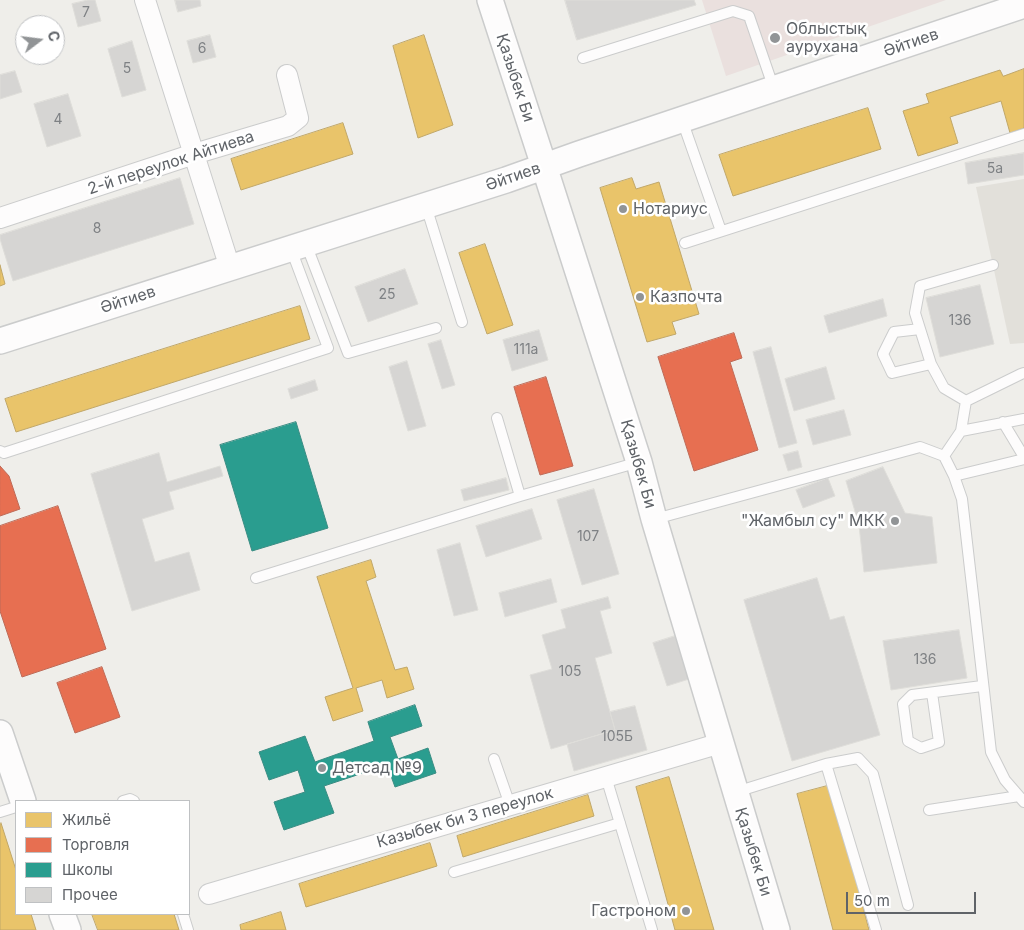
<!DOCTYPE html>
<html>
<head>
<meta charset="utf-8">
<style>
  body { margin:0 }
  #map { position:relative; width:1024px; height:930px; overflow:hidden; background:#efeeea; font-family:Inter,sans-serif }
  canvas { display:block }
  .legend { position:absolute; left:15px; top:800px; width:175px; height:115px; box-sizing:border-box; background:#fff; border:1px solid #bfc1c3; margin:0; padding:6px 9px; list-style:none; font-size:15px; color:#5f6368 }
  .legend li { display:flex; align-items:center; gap:10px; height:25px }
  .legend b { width:25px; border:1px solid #bfc1c3 }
  .north { position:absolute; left:15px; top:15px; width:50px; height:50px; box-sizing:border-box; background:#fff; border:1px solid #bfc1c3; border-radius:50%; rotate:75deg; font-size:14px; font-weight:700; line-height:20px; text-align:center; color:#5f6368 }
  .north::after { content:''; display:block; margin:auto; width:18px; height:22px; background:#919496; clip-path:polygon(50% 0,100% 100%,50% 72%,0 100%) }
  .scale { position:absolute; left:846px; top:892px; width:130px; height:22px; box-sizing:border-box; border:2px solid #5f6368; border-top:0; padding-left:6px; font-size:15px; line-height:18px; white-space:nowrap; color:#5f6368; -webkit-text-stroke:4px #fff; paint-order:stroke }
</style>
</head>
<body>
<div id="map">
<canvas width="1024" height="930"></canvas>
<ul class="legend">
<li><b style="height:14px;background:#e9c46a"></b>Жильё</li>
<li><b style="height:14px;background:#e76f51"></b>Торговля</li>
<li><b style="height:14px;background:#2a9d8f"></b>Школы</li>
<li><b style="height:14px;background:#d6d5d3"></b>Прочее</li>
</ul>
<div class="north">С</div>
<div class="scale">50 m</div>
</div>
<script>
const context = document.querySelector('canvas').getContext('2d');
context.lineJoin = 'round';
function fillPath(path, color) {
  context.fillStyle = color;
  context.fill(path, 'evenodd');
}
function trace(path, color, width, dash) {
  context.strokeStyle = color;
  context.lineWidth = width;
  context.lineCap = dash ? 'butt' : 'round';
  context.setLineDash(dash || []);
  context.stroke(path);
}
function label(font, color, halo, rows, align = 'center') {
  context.font = font + ' Inter,sans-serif';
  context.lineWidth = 5;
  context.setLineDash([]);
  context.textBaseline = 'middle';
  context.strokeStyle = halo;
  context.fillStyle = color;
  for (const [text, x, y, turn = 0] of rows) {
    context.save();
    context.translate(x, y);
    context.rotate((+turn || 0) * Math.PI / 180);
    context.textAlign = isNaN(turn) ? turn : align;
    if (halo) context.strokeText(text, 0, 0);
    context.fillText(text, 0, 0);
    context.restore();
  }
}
const education = new Path2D(`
  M1024,179v164l-14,1 -34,-157z`);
const medical = new Path2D(`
  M702,0h244l-220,76z`);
const homes = new Path2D(`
  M424,35l29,90 -35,13 -25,-92z
  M1024,69v59l-14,5 -9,-32 -51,16 8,26 -40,13 -15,-45 26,-8 -3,-9 74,-24 3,6z
  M868,108l13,41 -148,47 -14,-41z
  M343,123l10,31 -112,36 -10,-31z
  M632,178l4,11 23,-7 40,132 -27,8 4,12 -29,8 -47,-154z
  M485,244l28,81 -26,9 -28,-81z
  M0,265l5,19 -5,2z
  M300,306l10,33 -294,93 -11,-33z
  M371,560l5,17 -10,4 29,89 12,-3 7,22 -27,9 -5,-18 -26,8 7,23 -30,10 -8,-24 28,-9 -36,-111z
  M669,777l45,153h-39l-39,-143z
  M831,785l38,145h-36l-36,-136z
  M588,795l6,21 -131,41 -6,-21z
  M1,823l15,47v44h15l5,16h-36v-106z
  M430,843l7,23 -131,41 -7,-23z
  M281,912l5,18h-45l-1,-5z
  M92,914h82l5,16h-81z`);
const shops = new Path2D(`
  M734,333l8,25 -12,4 28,88 -64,21 -36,-114z
  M546,377l27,89 -33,9 -26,-88z
  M0,466l9,10 11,33 -20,7z
  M58,506l48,143 -84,28 -22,-66v-85z
  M102,667l18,50 -45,16 -18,-50z`);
const schools = new Path2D(`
  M296,422l32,106 -76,23 -32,-106z
  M415,705l7,21 -32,11 8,22 30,-11 8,25 -41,14 -8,-22 -63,21 10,27 -50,17 -10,-28 31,-10 -7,-22 -29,10 -10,-28 46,-16 10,26 59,-21 -6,-19z`);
const building = new Path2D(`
  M88,0h7l6,21 -23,6 -6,-23z
  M175,0h25l1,6 -23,6z
  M565,0h129l2,5 -119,35z
  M210,35l6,22 -23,6 -6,-22z
  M132,41l14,49 -24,7 -14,-48z
  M15,71l7,21 -22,7v-24z
  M68,94l13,42 -34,11 -13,-43z
  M1024,153v22l-56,9 -3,-21z
  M180,178l14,46 -181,57 -13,-42v-4z
  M405,269l13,35 -50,18 -13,-35z
  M980,285l14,59 -54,13 -14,-59z
  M883,299l4,17 -58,17 -5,-17z
  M539,330l9,30 -36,11 -9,-31z
  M441,340l14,45 -13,4 -14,-45z
  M771,347l26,96 -18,5 -26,-96z
  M407,361l19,65 -18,5 -19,-64z
  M826,367l9,32 -41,12 -9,-32z
  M315,380l3,10 -27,9 -3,-10z
  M844,410l7,25 -38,10 -7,-25z
  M798,451l4,16 -14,4 -5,-16z
  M159,453l8,29 53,-16 3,10 -54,16 5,17 -32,10 13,43 34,-10 11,38 -68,21 -41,-137z
  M883,467l22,46 27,4 5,46 -73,9 -5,-47 -13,-44z
  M506,478l3,12 -45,11 -3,-11z
  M828,478l7,18 -32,12 -7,-18z
  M594,489l25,85 -37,11 -25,-85z
  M532,509l10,30 -56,18 -10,-31z
  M460,543l18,67 -24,6 -17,-66z
  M817,578l13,42 14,-4 36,119 -88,26 -48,-161z
  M551,579l6,23 -52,15 -6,-24z
  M608,597l3,11 -11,3 12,42 -17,5 20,72 -64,19 -21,-74 22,-6 -10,-34 24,-7 -5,-18z
  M959,630l8,48 -76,12 -8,-49z
  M675,636l14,43 -22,7 -14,-43z
  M635,706l12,44 -73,21 -7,-27 48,-14 -5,-18z`);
const service = new Path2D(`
  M583,58l150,-47 16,5 25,73
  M682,120l39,111
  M426,206l36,116
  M685,243l339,-109
  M306,244l42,109 88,-25
  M993,265l-73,21 -5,27 16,51 13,24 22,13 55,-27 3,-1
  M920,329l-26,3 -11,22 9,19 39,-9
  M497,418l23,78
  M1003,422l21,35
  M961,431l63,-12
  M0,451l4,2 324,-105 -37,-99
  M944,456l17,-25 5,-30
  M954,476l70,-17
  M655,519l265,-72 24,9 10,20 8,23 29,253 14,28 19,22
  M256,578l264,-82 119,-34
  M932,693l7,49 -18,6 -13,-7 -5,-37 9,-9 70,-9
  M494,759l16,46
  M826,764l50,166
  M606,777l46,153
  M736,792l90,-28 32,-6 15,16 35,131
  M123,801l7,-2 4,2
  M929,810l90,-14
  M0,812l16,-5
  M454,872l166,-49
  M183,914l5,16`);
const minor = new Path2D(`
  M145,0l85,268
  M0,218l194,-64 94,-28 10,-8 -11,-43
  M209,894l512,-151`);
const tertiary = new Path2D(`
  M490,0l54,166 95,296 15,57 123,411
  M0,341l506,-161 73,-26 445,-149
  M0,733l23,68
  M62,914l6,16`);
const markers = [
  [775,38,6,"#919496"],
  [623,209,5,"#919496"],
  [640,297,5,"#919496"],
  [895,521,5,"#919496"],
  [322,768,5,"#919496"],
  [686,911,5,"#919496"]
];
const numberNames = [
  ["7",86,13],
  ["6",202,49],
  ["5",127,69],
  ["4",58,120],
  ["5а",995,169],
  ["8",97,229],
  ["25",387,295],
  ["136",960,321],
  ["111а",526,350],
  ["107",588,537],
  ["136",925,660],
  ["105",570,672],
  ["105Б",617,737]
];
const poiNames = [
  ["Облыстық",786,29],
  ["аурухана",786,47],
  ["Нотариус",633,209],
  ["Казпочта",650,297],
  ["\"Жамбыл су\" МКК",885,521,"right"],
  ["Детсад №9",332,768],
  ["Гастроном",676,911,"right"]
];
const streetNames = [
  ["Әйтиев",911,43,-19],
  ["Қазыбек Би",515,78,72],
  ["2-й переулок Айтиева",171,163,-18],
  ["Әйтиев",513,177,-19],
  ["Әйтиев",128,300,-18],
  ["Қазыбек Би",638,464,74],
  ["Казыбек би 3 переулок",465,818,-16],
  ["Қазыбек Би",753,852,73]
];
fillPath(education, '#e2e0da');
fillPath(medical, '#eae0de');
fillPath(homes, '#e9c46a');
trace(homes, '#c0a769', 1);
fillPath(shops, '#e76f51');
trace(shops, '#be6b58', 1);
fillPath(schools, '#2a9d8f');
trace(schools, '#3a8c83', 1);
fillPath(building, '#d6d5d3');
trace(building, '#deddd9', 1);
trace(service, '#cbcccc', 12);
trace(minor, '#cbcccc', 22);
trace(tertiary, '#cbcccc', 28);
trace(service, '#fdfcfc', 10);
trace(minor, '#fdfcfc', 20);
trace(tertiary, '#fdfcfc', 25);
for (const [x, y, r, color] of markers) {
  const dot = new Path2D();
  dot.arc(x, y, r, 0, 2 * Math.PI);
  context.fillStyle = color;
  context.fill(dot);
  trace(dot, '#fff', 2);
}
label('14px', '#7e8184', null, numberNames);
label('16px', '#5f6368', '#fff', poiNames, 'left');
label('16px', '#5f6368', '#fff', streetNames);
</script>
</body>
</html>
